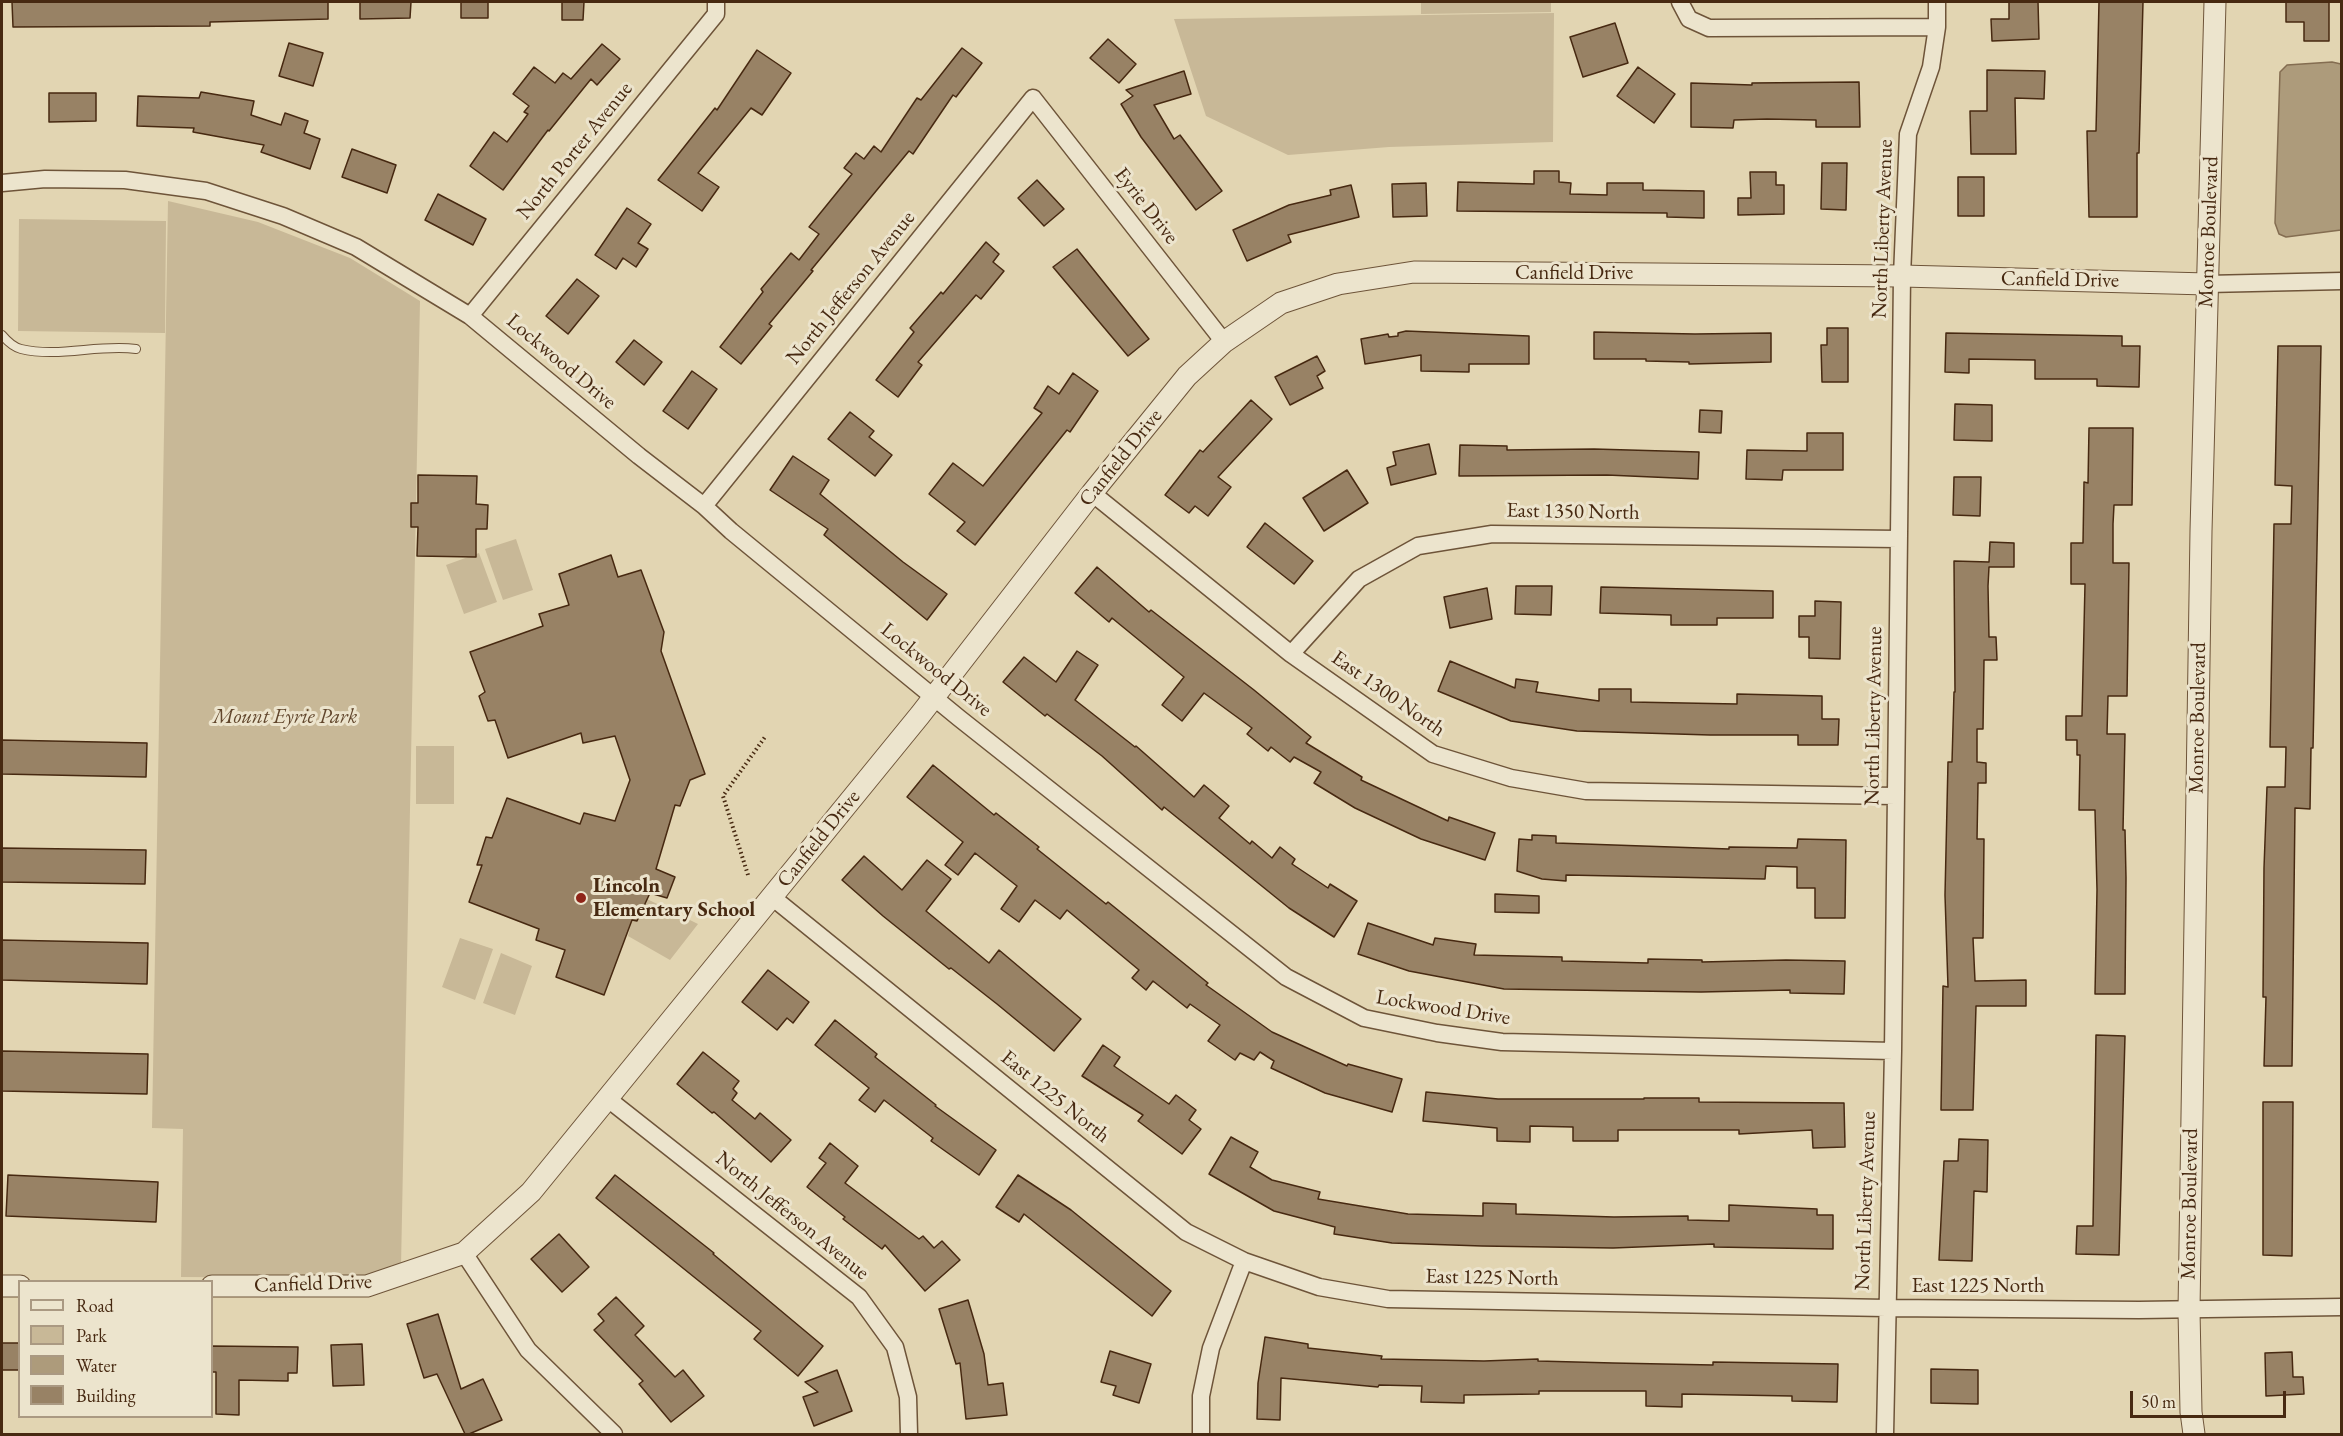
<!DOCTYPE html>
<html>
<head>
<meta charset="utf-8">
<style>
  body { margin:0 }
  #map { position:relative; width:2343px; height:1436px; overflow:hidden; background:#e2d5b2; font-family:"EB Garamond",serif }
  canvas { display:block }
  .frame { position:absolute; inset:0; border:3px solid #472911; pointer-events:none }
  .legend { position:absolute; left:18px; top:1280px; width:195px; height:138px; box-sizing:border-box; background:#ece4cd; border:2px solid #aa9982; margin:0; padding:8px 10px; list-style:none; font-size:18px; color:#472911 }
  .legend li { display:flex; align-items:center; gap:12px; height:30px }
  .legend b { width:30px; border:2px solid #aa9982 }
  .scale { position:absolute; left:2130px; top:1391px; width:156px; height:27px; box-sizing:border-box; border:3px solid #472911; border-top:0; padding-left:8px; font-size:18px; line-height:21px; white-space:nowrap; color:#472911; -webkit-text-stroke:4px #ece4cd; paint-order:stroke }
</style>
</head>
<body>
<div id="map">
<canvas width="2343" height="1436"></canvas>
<div class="frame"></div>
<ul class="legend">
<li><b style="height:8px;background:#ece4cd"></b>Road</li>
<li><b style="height:16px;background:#c8b897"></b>Park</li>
<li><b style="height:16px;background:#ad9b7b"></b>Water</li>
<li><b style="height:16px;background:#988265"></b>Building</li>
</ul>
<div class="scale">50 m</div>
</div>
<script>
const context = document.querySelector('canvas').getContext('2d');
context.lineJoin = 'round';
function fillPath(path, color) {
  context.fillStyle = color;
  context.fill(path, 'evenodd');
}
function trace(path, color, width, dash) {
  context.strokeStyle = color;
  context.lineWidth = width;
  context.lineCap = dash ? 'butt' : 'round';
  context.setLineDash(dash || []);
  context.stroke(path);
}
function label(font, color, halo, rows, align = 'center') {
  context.font = font + ' "EB Garamond",serif';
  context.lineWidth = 6;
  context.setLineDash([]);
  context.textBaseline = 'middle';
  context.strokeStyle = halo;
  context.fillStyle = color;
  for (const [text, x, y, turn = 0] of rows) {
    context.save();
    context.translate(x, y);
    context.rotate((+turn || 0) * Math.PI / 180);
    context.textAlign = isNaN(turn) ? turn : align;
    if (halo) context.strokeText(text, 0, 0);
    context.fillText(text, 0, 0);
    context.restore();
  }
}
const green = new Path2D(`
  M1421,2h130v10l-130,2z
  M1554,13l-1,129 -164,5 -101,8 -82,-39 -32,-97z
  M168,201l90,21 92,36 70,43 -19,965 -38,12 -182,-1 2,-148 -31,-1z
  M19,219l147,2 -1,112 -147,-2z
  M516,539l17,51 -30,10 -18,-51z
  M479,553l18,49 -33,12 -18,-49z
  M416,746h38v58h-38z
  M647,899l51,25 -28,36 -42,-24 4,-16 5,1z
  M460,938l33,11 -18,51 -33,-13z
  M501,953l31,13 -17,49 -32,-12z`);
const water = new Path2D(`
  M2332,62l9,2v166l-55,7 -7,-3 -4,-11 5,-151 7,-7z`);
const building = new Path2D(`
  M12,2h316v17l-118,3v4l-197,1z
  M360,2h51l-1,16 -50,1z
  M461,2h27v16h-27z
  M562,2h22l-1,18h-21z
  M2009,2h29l1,37 -47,2 -1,-22h18z
  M2099,2h44l-4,151h-2v64h-48l-2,-86h9z
  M2286,2h43v39h-25v-19h-18z
  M1615,23l13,40 -45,14 -13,-40z
  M1108,39l28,25 -17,19 -29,-25z
  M289,43l34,10 -10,33 -34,-10z
  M602,44l18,15 -23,26 -6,-6 -42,52 -1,-1 -45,60 -33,-24 24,-34 13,10 21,-28 -4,-2 5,-6 -16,-12 21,-27 21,16 8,-10 8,6z
  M962,48l20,15 -26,34 -3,-2 -40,59 -4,-3 -98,119 2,1 -44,53 3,2 -31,38 -21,-17 43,-55 -2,-3 30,-36 8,7 20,-26 -10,-7 43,-53 -8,-6 12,-15 8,6 10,-13 7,6 36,-54 4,2z
  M757,50l34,23 -29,42 -11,-7 -53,65 21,14 -17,24 -44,-31 57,-72 2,2z
  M1638,67l37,27 -21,29 -37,-27z
  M1987,70l58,1 -1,28 -29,-1 1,56h-45l-1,-43h17z
  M1184,71l7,23 -37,11 20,34 6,-4 42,56 -26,19 -55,-73 -20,-33 12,-8 -7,-6z
  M1859,82l1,45h-44v-7l-49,-1 -33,1 -1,8 -42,-1v-44l61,2v-2z
  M201,92l53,9 -3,14 30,10 4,-12 23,8 -4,12 16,6 -10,30 -49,-17 3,-7 -71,-13 1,-4 -57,-2 1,-30 61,2z
  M49,93h47v28l-47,1z
  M352,149l44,16 -9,28 -45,-16z
  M1822,163h25l-1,47 -25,-1z
  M1534,171h25v11l12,1 -1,11 37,1v-12h36v7l61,1v27l-37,-1v-4l-210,-2 1,-29 76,2z
  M1750,172h26v13h8v29l-46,1v-17h13z
  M1958,177h26v39h-26z
  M1037,180l27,29 -20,17 -26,-28z
  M1426,183l1,33 -34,1 -1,-33z
  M1351,185l8,32 -71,18 3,7 -44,19 -14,-31 56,-25 42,-10 -1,-5z
  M438,194l48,25 -13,26 -48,-25z
  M627,208l24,16 -13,19 10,6 -12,18 -13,-9 -7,11 -21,-14z
  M986,242l13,12 -6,8 11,9 -23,28 -5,-4 -58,67 4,3 -24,32 -22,-17 38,-48 -4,-4 31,-36 2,2z
  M1077,249l72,90 -21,17 -75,-89z
  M577,279l22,17 -31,38 -22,-18z
  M1827,328h21v54h-26l-1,-37h6z
  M1406,331l123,5v28h-60v8l-48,-1v-16l-56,9 -4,-25 27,-5 1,3 9,-1v-3z
  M1594,332l101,2 76,-1v29l-82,2v-2l-43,-1v-2h-52z
  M1946,333l176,3v10h18l-1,41 -42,-1v-7h-62v-19l-66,-1v14l-24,-1z
  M634,340l28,22 -18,23 -28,-23z
  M2278,346h43l-8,402h-2l-1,61 -15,-1 -3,258h-28l2,-69h-3l1,-129 3,-81h18l1,-40h-16l4,-223h17l1,-38 -17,-1z
  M1317,356l8,15 -8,5 6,12 -33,17 -15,-28z
  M692,371l25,18 -29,40 -25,-18z
  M1073,373l25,18 -28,41 -3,-2 -92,115 -18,-14 8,-9 -36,-28 24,-31 30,23 59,-73 -8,-5 14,-22 11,8z
  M1251,400l21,19 -54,58 13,10 -23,29 -13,-10 -6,7 -24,-18 35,-45 3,2z
  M1955,404l37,1v36l-38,-1z
  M1700,410l22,1 -1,22 -22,-1z
  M850,412l24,19 -5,6 23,18 -17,21 -47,-37z
  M2089,428h44l-1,77h-18l-1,19v39h16l-2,133h-19l-1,38h18l-2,96h2l1,48 -1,116h-30l2,-104 -2,-80h-16l1,-55h-3v-15h-11v-24h16l3,-132h-14v-41h12l1,-61 4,1z
  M1807,433h36v37h-60l-1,10 -36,-1 1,-29 60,1z
  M1429,444l7,30 -45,11 -4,-17 9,-3 -3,-13z
  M1460,445l47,1v4l87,-1 105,3 -1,27 -91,-4 -148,1z
  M793,456l36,24 -9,14 83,68 44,32 -20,26 -103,-85 4,-6 -58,-39z
  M1347,470l21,33 -44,28 -21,-33z
  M418,475l59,1 -1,28 12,1 -1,24h-11v28l-59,-1 1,-29h-7v-24h7z
  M1954,477h27l-1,39 -27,-1z
  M1265,523l48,38 -19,23 -47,-37z
  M1990,542l24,1v24h-25l-1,19 1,51h7l1,23h-13l-1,69h-6v33l9,1v20h-8l-1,56h7l-1,99h-10l2,43 51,-1v26h-50l-3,104h-32l2,-124 5,1 -3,-92 3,-133h4l2,-70h1l-1,-131 35,1z
  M611,555l7,22 23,-7 23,62 -3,19 44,123 -15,6 -10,26 -5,-1 -19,64 19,8 -8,21 -17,-5 -13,28 -5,-1 -28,75 -48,-18 9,-27 -29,-10 3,-11 -70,-27 13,-37h-5l9,-28 6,1 15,-40 73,26 4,-11 31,8 15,-41 -15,-44 -32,7 -2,-10 -73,25 -13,-38 -7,1 -9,-25 6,-4 -15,-40 73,-26 -4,-12 30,-9 -10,-31z
  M1097,567l52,45 2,-2 103,80 57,47 -5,6 56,34 -1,3 87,41 1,-4 46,16 -10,27 -64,-21 -66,-31 -41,-25 7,-11 -27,-15 -4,5 -19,-15 -3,4 -21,-17 5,-6 -48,-35 -22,28 -20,-16 22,-28 -72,-59 -3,4 -34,-29z
  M1516,586h36l-1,29 -36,-1z
  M1601,587l172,4v27h-56v7h-46v-10l-71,-2z
  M1487,588l5,31 -42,9 -6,-31z
  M1815,601l26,1 -1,57 -31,-1v-21h-10v-21h16z
  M1077,651l21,14 -23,35 60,47 1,-1 58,51 10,-12 25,21 -10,12 31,26 2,-3 20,17 8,-11 15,12 -3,5 36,24 2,-4 27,17 -23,36 -45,-29 -125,-101 -2,3 -60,-54 -55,-42 -2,2 -42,-34 21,-25 32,25z
  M1450,661l65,27 1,-9 22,3 -2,10 63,9v-12h32v13l106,2v-10l85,2v23h17l-1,26h-40v-10h-88l-133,-4 -66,-10 -73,-30z
  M2,740l145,3 -1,34 -144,-3z
  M933,765l61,50 2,-2 43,34 -2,2 69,55 2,-2 100,81 -2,2 66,47 75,34 1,-2 54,15 -10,33 -67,-19 -54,-25 3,-7 -14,-9 -6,8 -14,-7 -5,7 -27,-19 12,-16 -30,-21 -3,4 -34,-27 -7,9 -14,-12 7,-8 -72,-60 -7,9 -25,-19 -16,22 -18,-13 16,-23 -42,-33 -17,22 -13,-10 18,-23 -56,-45z
  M1532,835l24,1v7l173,6v-2l68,1 1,-9 48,1 -1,78h-30v-30h-18v-21l-31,-1 -1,13 -199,-4v6l-24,-2 -25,-8 2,-32 13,1z
  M2,848l144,2 -1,34 -143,-2z
  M864,856l38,34 25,-30 24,19 -25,32 63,52 10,-13 82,69 -27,32 -57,-47 -46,-36 -2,1 -66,-53 -41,-36z
  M1495,894l44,2v17l-44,-1z
  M1368,923l65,22 2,-7 41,6 -2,11 88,2v4l86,2v-4l54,1v2l84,-2 59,1 -1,33 -54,-1v-3l-89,2 -197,-3 -95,-18 -51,-17z
  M2,940l146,3 -1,41 -145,-4z
  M768,970l41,32 -16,21 -6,-5 -10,12 -35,-28z
  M835,1020l42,34 -2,3 61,48 -1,1 61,44 -17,25 -48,-34 2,-3 -49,-38 -9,12 -16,-12 10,-12 -54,-43z
  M2096,1035l29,1 -6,219 -43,-1 1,-28h16z
  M1103,1045l17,12 -6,9 55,38 7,-9 20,15 -7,10 12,9 -19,25 -44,-33 5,-6 -61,-39z
  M2,1051l146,3 -1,40 -145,-3z
  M703,1052l36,29 -6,8 4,4 -5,7 23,19 5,-6 31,27 -20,22 -57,-50 -2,1 -35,-29z
  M1426,1092l72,7h146v-1h55v4l145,1 1,44 -32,1 -1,-18 -73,4v-4h-121v11h-45v-14l-43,-1v16l-33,-1v-13l-74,-7z
  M2263,1102h30l-1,154 -29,-1z
  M1231,1137l27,15 -8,15 22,13 48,12 -2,7 90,15 75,2v-13l33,1v10l98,3 74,-1v4l41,1v-16l88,4v6h16v34l-119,-2v-3l-101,4 -131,-2 -90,-3 -58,-9 1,-7 -61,-16 -65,-37z
  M1959,1139l29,1 -1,52 -13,-1 -2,70 -33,-1 5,-99h14z
  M830,1143l28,23 -13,17 74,56 4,-3 11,12 8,-7 18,19 -35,31 -40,-46 -3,4 -39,-30 2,-2 -38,-30 19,-24 -7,-5z
  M8,1175l150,7 -2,40 -150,-6z
  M615,1175l99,78 -1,1 110,92 -25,30 -44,-37 7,-8 -165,-133z
  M1018,1175l53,35 100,81 -19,25 -128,-102 -5,8 -23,-15z
  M559,1234l30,33 -27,25 -31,-33z
  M616,1297l28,29 -9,9 40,42 8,-7 21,26 -33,26 -32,-38 4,-3 -49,-51 10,-9 -6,-7z
  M968,1300l16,54 4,31 15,-2 4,32 -41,4 -6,-56 -4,1 -17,-55z
  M438,1314l23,75 22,-10 19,41 -33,14h-4l-28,-60 -13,4 -17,-54z
  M1265,1337l43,7v4l74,8 -1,3 103,2 54,-2v2l75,2 100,2v-3l125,2 -1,38 -45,-1v-5l-110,-2v13l-36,-1v-15h-107v3l-75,1v8l-43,-1 1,-16 -43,-1 -1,2 -97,-9 -1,42 -23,-1 1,-36z
  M2,1343h18v27h-18z
  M362,1344l2,41 -31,1 -2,-41z
  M212,1346l86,1 -1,26h-9v8l-49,-1v35l-23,-1v-42h-4z
  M1110,1351l41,13 -12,39 -26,-8 3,-9 -15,-4z
  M2292,1352l1,25h10l1,17 -38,2 -1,-43z
  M1931,1369l47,1v34l-47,-1z
  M837,1370l15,41 -38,15 -11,-29 15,-5 -13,-10z`);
const path = new Path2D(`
  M748,875l-25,-79 42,-59`);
const service = new Path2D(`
  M2,335c5,6 11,12 19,14 38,9 77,-5 115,0`);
const minor = new Path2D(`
  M1680,2l9,17 20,9 228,-1
  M2,183l43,-4 80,1 81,11 77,25 73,31 114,69 169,140 65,50 27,25 228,187 327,259 78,41 73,15 65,9 391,9
  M2207,284l135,-3
  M470,316l246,-302v-12
  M1092,493l199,161 142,100 78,24 75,13 309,5
  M704,506l329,-408 191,244
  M1291,654l68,-75 59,-33 74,-12 406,5
  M772,897l414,335 58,29 75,26 69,12 498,9 253,2 203,-3
  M608,1099l251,198 36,50 13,50 1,37
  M464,1253l64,97 86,84
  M1201,1434v-38l10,-48 33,-87
  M1885,1434l8,-383 9,-775 6,-142 23,-67 6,-40v-25`);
const tertiary = new Path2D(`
  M2,1286h18
  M212,1286h155l97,-33 67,-61 389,-477 172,-222 95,-117 37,-34 57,-39 57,-19 76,-12 488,4 305,8
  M2194,1434l-3,-22 -2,-102 12,-779 14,-529`);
const markers = [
  [581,898,6,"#8f2418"]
];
const streetNames = [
  ["North Porter Avenue",575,151,-51],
  ["Eyrie Drive",1146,206,52],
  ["North Liberty Avenue",1883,229,-88],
  ["Monroe Boulevard",2209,232,-88],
  ["Canfield Drive",1574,273],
  ["Canfield Drive",2060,280,1],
  ["North Jefferson Avenue",851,288,-51],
  ["Lockwood Drive",561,362,40],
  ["Canfield Drive",1121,458,-51],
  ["East 1350 North",1573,512,1],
  ["Lockwood Drive",936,670,39],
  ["East 1300 North",1388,694,35],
  ["North Liberty Avenue",1874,716,-89],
  ["Monroe Boulevard",2198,718,-89],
  ["Canfield Drive",819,839,-51],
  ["Lockwood Drive",1443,1008,9],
  ["East 1225 North",1055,1097,39],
  ["North Liberty Avenue",1866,1201,-88],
  ["Monroe Boulevard",2190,1204,-89],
  ["North Jefferson Avenue",792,1216,39],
  ["East 1225 North",1492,1278,1],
  ["Canfield Drive",313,1284,-2],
  ["East 1225 North",1978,1286]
];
const parkNames = [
  ["Mount Eyrie Park",285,717]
];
const poiNames = [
  ["Lincoln",593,886],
  ["Elementary School",593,910]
];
fillPath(green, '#c8b897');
fillPath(water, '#ad9b7b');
trace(water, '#846d51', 1.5);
fillPath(building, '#988265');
trace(building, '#472911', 1.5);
trace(service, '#6e5439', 10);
trace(minor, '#6e5439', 19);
trace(tertiary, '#6e5439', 23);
trace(path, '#472911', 4, [1.5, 3]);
trace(service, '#ece4cd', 8);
trace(minor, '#ece4cd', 16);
trace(tertiary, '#ece4cd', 21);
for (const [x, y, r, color] of markers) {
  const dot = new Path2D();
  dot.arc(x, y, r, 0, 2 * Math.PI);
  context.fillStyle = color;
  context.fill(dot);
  trace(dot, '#ece4cd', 2);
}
label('21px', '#472911', '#ece4cd', streetNames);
label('italic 21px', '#61462c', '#ece4cd', parkNames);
label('bold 21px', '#472911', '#ece4cd', poiNames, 'left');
</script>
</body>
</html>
